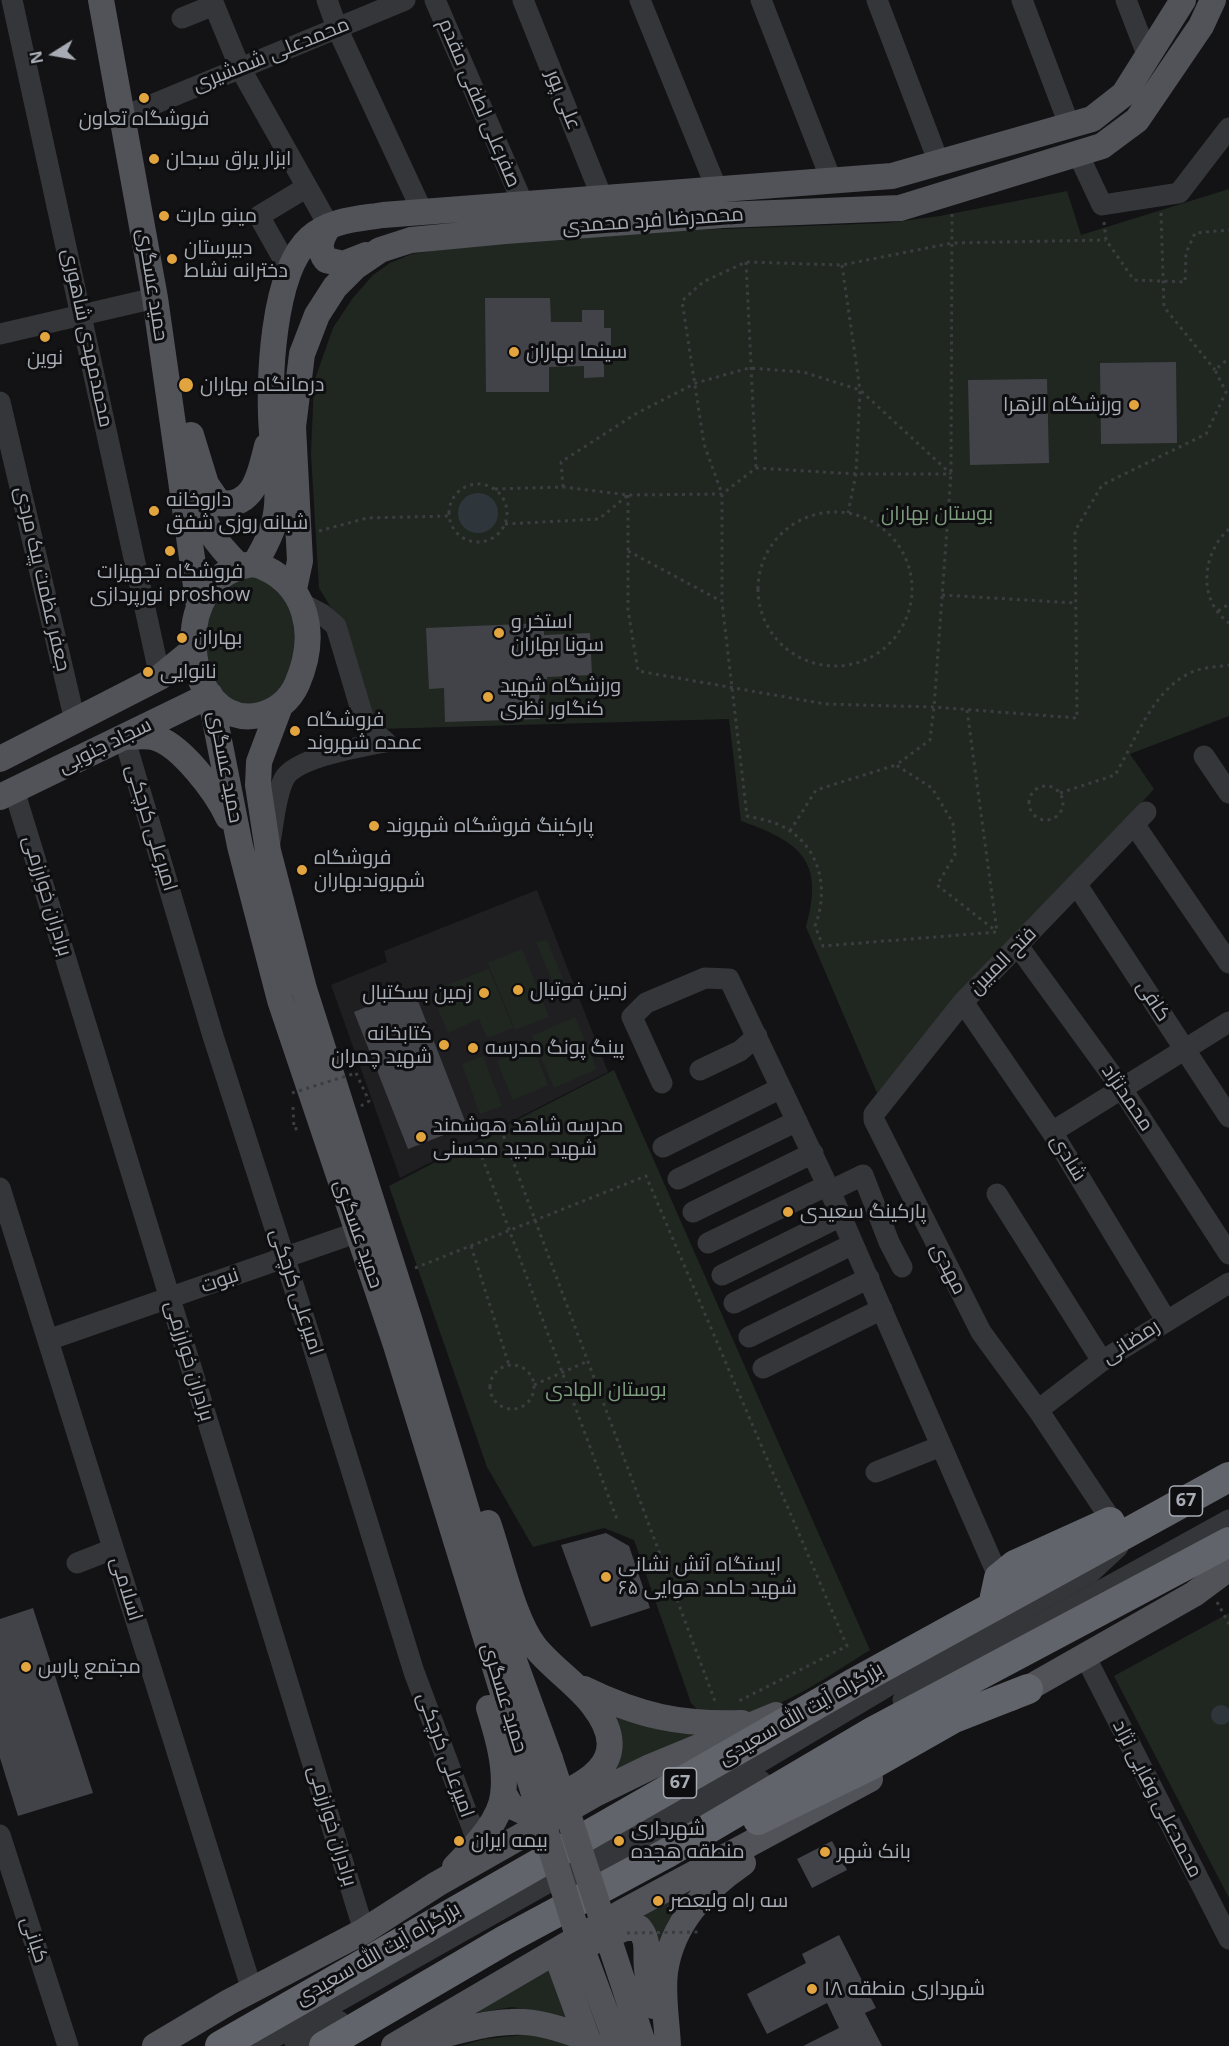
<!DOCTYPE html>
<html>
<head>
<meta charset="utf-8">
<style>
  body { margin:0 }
  #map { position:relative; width:1229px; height:2046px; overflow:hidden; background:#131315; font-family:"Open Sans",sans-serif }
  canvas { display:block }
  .north { position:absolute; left:24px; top:24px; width:60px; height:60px; -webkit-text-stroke:4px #0e0e10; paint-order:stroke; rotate:259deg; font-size:16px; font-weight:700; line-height:24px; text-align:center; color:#a6abb4 }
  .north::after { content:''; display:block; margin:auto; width:21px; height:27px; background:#a6abb4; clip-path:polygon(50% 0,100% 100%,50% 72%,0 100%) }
</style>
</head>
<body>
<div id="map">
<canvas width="1229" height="2046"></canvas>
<div class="north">N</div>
</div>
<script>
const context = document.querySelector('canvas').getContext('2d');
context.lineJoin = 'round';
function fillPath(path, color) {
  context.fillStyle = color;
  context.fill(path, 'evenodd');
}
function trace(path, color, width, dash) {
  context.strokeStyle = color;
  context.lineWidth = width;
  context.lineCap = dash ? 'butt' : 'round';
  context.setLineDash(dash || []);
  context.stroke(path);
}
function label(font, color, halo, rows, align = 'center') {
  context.font = font + ' "Open Sans",Cairo,sans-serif';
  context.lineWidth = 6;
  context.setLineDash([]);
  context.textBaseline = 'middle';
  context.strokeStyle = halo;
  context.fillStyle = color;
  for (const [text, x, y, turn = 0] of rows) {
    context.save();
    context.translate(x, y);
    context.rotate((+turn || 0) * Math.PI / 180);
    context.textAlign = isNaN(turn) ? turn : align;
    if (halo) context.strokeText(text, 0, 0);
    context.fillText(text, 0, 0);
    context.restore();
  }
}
const built = new Path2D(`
  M537,890l71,182 -208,106 -69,-193 56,-23 -3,-11z`);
const green = new Path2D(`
  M1229,189v527l-99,38 24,35 -277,304 -71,-166c19,-67 -6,-85 -65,-106l-12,-102 -352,10 -28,-92 -30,-49 -8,-134 3,-72 19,-54 19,-29 21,-24 17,-12 22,-9 117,-18 358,-13 53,-7 127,-25 14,44z
  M234,576h28l22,17 10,24 1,42 -17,34 -24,13 -14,-1 -20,-12 -18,-39 6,-47z
  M547,940l23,56 -10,5 -24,-59z
  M522,949l27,68 -34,13 -27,-67z
  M489,969l24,59 -26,10 -8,-19 -31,14 -17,-42z
  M575,1017l22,52 -43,19 -22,-52z
  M533,1047l15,38 -35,15 -16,-39z
  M483,1056l19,50 -22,8 -18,-50z
  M614,1070l256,580c-41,25 -110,77 -161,67 -6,-1 -13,-9 -18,-14l-57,-163 -30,-12 -71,19 -46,-80 -98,-281z
  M1229,1613v285l-115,-222z
  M611,1710l111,22 -108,40c10,-23 3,-39 -3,-62z
  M716,1870l-56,94 -26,-46z
  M552,1968l17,53 -20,-8 -37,-6 -42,7z
  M532,2034l44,12h-116l25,-7z`);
const water = new Path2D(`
  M458 513a20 20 0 1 1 40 0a20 20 0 1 1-40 0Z
  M1211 1715a10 10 0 1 1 20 0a10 10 0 1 1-20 0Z`);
const building = new Path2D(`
  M485,298h65l1,24h31v-12h22v18h7v28h-7v21l-20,1v-12l-35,1v25h-63z
  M1176,362l1,81 -76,1 -1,-81z
  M1047,379l2,84 -79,2 -2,-85z
  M544,623v12l46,-2 2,42 -45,2v6l-8,1 1,35 -95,3 -1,-34 -15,1 -3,-61z
  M413,988l54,138 -59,23 -54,-137z
  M606,1533l23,13 21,62 -59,19 -30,-82z
  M33,1608l60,185 -75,23 -18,-58v-139z
  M832,1841l15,29 -35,18 -15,-29z
  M839,1935l37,73 -11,5 17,33h-79l36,-18 -12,-25 -60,31 -20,-40 59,-31 -4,-9z`);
const path = new Path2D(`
  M1161,213l3,94 51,63
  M952,214l-1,260 -17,233 -4,33 -34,25 36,23 21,35 2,32 -18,30 59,46
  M1104,222l2,18 28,40 51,2 1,-29 9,-20 34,-3
  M746,262l10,206
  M842,265l18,125 -4,84 -8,39
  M449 513a29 29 0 1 1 58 0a29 29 0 1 1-58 0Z
  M563,487l-2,-25 76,-49 59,-30 53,-15 54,4 57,18 91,84
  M495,489l68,-2 65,8 94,-1 34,-26 100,6h94
  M628,495v115l10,61 187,33 109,3 143,11 -2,-187 27,-46 104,-51 20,-42 -11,-22 14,-12
  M758 589a77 77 0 1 1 154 0a77 77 0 1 1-154 0Z
  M505,524l94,-5 29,-24
  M1229,529c-27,24 -32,71 0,94
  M319,531l48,-13 81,-2
  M628,551l93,50
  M942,595l134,8
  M1218,611l11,-7
  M967,710l30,222 -174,14 -8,-20c13,-33 7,-74 -25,-95 -12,-9 -29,-12 -43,-15l-25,-214v-108l-18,-50 -22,-143 21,-19 43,-20 96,3 110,-22 154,-3
  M1029 803a17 17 0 1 1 34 0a17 17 0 1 1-34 0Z
  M1060,793l55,-18c21,-35 37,-85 77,-103 11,-5 26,-5 37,-7
  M790,831l26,-41 80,-25
  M356,1073l13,28 -8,5
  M293,1107l1,22 7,-1
  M501,1129l215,575
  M482,1157l136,365
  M471,1246l38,119
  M415,1268l231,-92 201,470 -108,55
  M490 1387a22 22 0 1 1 44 0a22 22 0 1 1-44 0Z
  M534,1385l54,-24
  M1217,1602l12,22`);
const minor = new Path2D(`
  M12,0l148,677
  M212,0l28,68 89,158
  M327,0l10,28 86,185
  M435,0l89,206
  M523,0l80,200
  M640,0l78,192
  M761,0l71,182
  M877,0l62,163
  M1022,0l48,127
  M1126,0l22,57
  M182,18l32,-13
  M137,111l268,-111
  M1078,154l24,51 77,-12 50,-65
  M290,271l-31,-55 48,-29
  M0,334l155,-36
  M0,402l75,319
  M303,604l19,10 14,12 28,94 5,8 17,14
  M124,737l89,299 98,304 103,332 64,171
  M1204,756l25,37
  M14,790l350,1141
  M1134,824l95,139
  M270,842c4,-20 5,-45 14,-63 11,-21 79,-33 102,-37
  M1077,885l152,232
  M1018,946l104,143 107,165
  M963,1002l89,130 114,188
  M700,1070l40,-19 17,-15
  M662,1083l-30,-66 14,-14 59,-25 24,1 101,212 169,387
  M1052,1132l177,-110
  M663,1147l118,-59
  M678,1179l119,-58
  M0,1188l252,802
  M830,1191l33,-16 26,67 13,25
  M997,1194l105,167
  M693,1212l120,-59
  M708,1243l120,-58
  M722,1275l119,-59
  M734,1303l119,-59
  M749,1337l120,-59
  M48,1340l310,-108
  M763,1368l119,-59
  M1038,1410l64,-49 127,-78
  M876,1472l65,-26
  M1112,1521l-74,-111 -57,-78 -107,-212v-6l89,-112 183,-190
  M77,1563l36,-14
  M1086,1658l143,281
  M903,1700l326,-180
  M0,1835l68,211
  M577,1885l184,-104
  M259,2046l479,-271 192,-114 161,-89 27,-25
  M295,2046l44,-25`);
const major = new Path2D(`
  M101,0l54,298 44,309
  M329,226c-8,12 -12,22 -3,34l17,4 23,-9
  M191,435l15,49 13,19c36,5 41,-30 48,-57
  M198,495c4,31 19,49 41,71
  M255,564c7,-13 15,-26 19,-41 8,-29 0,-62 -2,-91 -4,-48 0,-160 38,-194 20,-18 47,-19 73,-23l509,-39 200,-57 32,-25 59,-94
  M255,564c54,18 63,72 42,120 -7,16 -21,27 -37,31 -78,18 -97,-143 -5,-151z
  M294,589l6,-28 -7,-134 9,-73 15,-39 18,-28 20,-20 25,-17 31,-10 94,-9 218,-16 177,-7 52,-16 150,-46 35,-26 64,-94 12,-26
  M280,706l-21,56 -1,23 10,66 36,138 107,336 91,303 48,131
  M125,737c8,0 19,-2 28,0 27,6 64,56 75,80
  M0,759l160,-82 33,-27
  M0,797l210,-102 30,151 40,154 115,342 131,426
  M488,1523c12,34 25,96 47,124 17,21 42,37 58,58 50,65 -24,86 -71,106l-11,-5 -7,-12
  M584,1689c55,27 97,36 158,34
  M1011,1698l183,-104 35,-26
  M455,1867c18,-19 45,-45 48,-72 4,-28 -6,-61 -14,-87
  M609,1940l35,106
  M583,1952l35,94
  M587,2038l-26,-71 6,-14 58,-25h14c11,13 6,25 8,41 1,13 4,25 7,37
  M415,2042c31,-7 64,-19 96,-20 26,-2 52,8 76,16l4,8
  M155,2046l74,-44 135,-71 73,-47 160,-91 53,-26 126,-52
  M394,2046l227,-133 249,-134
  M668,2046c-1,-24 -6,-50 -3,-74 7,-49 39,-82 78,-109`);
const highway = new Path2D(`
  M993,1606l6,-28 16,-13 95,-43
  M758,1820l115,-56 81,-46 74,-29
  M220,2046l634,-363 375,-206
  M324,2046l181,-106 162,-87 207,-122 355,-189`);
const pathBridge = new Path2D(`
  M292,1093l64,-20
  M627,1933l71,-1`);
const majorBridge = new Path2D(`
  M550,1759l59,181
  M526,1768l57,184`);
const markers = [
  [144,98,6,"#e2a43e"],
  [154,159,6,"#e2a43e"],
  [164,216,6,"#e2a43e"],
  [172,259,6,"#e2a43e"],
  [45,337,6,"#e2a43e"],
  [514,352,6,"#e2a43e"],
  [186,385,8,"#e2a43e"],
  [1134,405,6,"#e2a43e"],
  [154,511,6,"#e2a43e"],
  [170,551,6,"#e2a43e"],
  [499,633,6,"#e2a43e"],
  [182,638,6,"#e2a43e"],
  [148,672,6,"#e2a43e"],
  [488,697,6,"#e2a43e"],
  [295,731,6,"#e2a43e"],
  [374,826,6,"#e2a43e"],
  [302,870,6,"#e2a43e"],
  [518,990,6,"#e2a43e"],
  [484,993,6,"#e2a43e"],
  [444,1045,6,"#e2a43e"],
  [473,1048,6,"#e2a43e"],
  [421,1137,6,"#e2a43e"],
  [788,1212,6,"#e2a43e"],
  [606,1577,6,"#e2a43e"],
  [26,1667,6,"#e2a43e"],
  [459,1841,6,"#e2a43e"],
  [619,1841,6,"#e2a43e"],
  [825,1852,6,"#e2a43e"],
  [658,1901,6,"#e2a43e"],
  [812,1989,6,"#e2a43e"]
];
const shields = [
  [1186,1501,33],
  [680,1783,33]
];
const shieldNames = [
  ["67",1186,1501],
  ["67",680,1783]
];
const streetNames = [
  ["محمدعلی شمشیری",271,55,-22],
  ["علی پور",563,100,68],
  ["صفرعلی لطفی مقدم",479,103,67],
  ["محمدرضا فرد محمدی",653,221,-4],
  ["حمید عسگری",152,285,81],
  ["محمدمهدی شاهوری",87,338,78],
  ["جعفر عظمت پیک مردی",42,579,77],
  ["سجاد جنوبی",105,746,-26],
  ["حمید عسگری",225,767,79],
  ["امیرعلی کرچکی",151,828,73],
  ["برادران خوارزمی",47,896,73],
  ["فتح المبین",1003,961,-45],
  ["کافی",1153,1001,57],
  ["محمدنژاد",1127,1098,56],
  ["شادی",1068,1158,59],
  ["حمید عسگری",358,1234,71],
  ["مهدی",948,1269,63],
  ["نبوت",220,1281,-19],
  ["امیرعلی کرچکی",296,1292,72],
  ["رمضانی",1131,1342,-33],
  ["برادران خوارزمی",189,1361,73],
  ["اسلامی",126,1589,73],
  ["حمید عسگری",504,1698,73],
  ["بزرگراه آیت الله سعیدی",801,1714,-30],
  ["امیرعلی کرچکی",445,1755,70],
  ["محمدعلی وفایی نژاد",1157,1799,63],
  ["برادران خوارزمی",332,1826,73],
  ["کیانی",34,1940,72],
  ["بزرگراه آیت الله سعیدی",378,1954,-30]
];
const poiNames = [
  ["فروشگاه تعاون",144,119,"center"],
  ["ابزار یراق سبحان",166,159],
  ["مینو مارت",176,216],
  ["دبیرستان",184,248],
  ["دخترانه نشاط",184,271],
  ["سینما بهاران",526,352],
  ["نوین",45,358,"center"],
  ["درمانگاه بهاران",200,385],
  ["ورزشگاه الزهرا",1122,405,"right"],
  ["داروخانه",166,500],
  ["شبانه روزی شفق",166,523],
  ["فروشگاه تجهیزات",170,572,"center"],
  ["نورپردازی proshow",170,595,"center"],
  ["استخر و",511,622],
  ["سونا بهاران",511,645],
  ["بهاران",194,638],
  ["نانوایی",160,672],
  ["ورزشگاه شهید",500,686],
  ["کنگاور نظری",500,709],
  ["فروشگاه",307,720],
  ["عمده شهروند",307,743],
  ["پارکینگ فروشگاه شهروند",386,826],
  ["فروشگاه",314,858],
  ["شهروندبهاران",314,881],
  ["زمین فوتبال",530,990],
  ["زمین بسکتبال",472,993,"right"],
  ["کتابخانه",432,1034,"right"],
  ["شهید چمران",432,1057,"right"],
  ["پینگ پونگ مدرسه",485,1048],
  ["مدرسه شاهد هوشمند",433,1126],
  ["شهید مجید محسنی",433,1149],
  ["پارکینگ سعیدی",800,1212],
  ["ایستگاه آتش نشانی",618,1565],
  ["۶۵ شهید حامد هوایی",618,1588],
  ["مجتمع پارس",38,1667],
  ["شهرداری",631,1829],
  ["منطقه هجده",631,1852],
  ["بیمه ایران",471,1841],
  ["بانک شهر",837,1852],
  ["سه راه ولیعصر",670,1901],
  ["شهرداری منطقه ۱۸",824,1989]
];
const parkNames = [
  ["بوستان بهاران",937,514],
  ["بوستان الهادی",606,1390]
];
fillPath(built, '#1f1f22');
fillPath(green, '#202720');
fillPath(water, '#2e363c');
fillPath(building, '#424348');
trace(path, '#3b3d40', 3, [3, 4.5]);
trace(minor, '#353639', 21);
trace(major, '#515358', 26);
trace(highway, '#61646a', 30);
trace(pathBridge, '#3b3d40', 3, [3, 4.5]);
trace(majorBridge, '#515358', 26);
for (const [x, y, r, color] of markers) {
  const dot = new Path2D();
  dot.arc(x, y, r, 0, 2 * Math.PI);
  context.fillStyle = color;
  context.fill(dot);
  trace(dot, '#0e0e10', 2);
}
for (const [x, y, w] of shields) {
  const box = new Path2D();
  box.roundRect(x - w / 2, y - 15, w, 30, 4.5);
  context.fillStyle = '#0e0e10';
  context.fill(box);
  trace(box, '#a6abb4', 1.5);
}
label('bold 18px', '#a6abb4', null, shieldNames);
label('20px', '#a6abb4', '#0e0e10', streetNames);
label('20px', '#a6abb4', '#0e0e10', poiNames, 'left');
label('20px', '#7e9e7f', '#0e0e10', parkNames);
</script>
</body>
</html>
